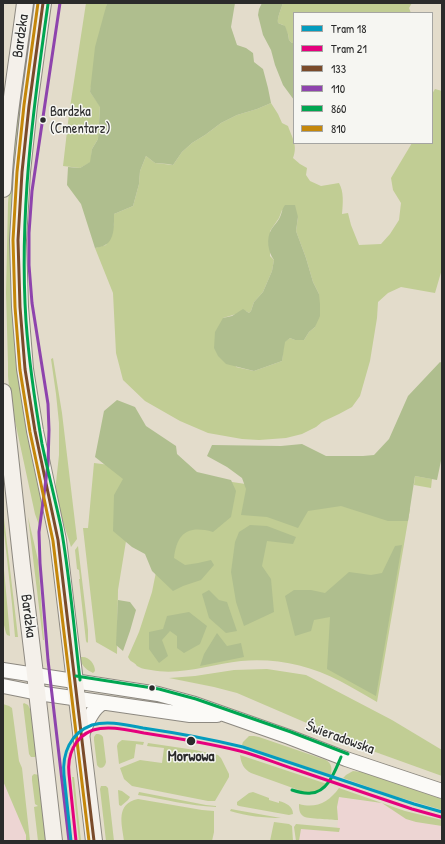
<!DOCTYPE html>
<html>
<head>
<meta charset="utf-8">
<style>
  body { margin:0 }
  #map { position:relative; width:445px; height:844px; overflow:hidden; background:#e3dccb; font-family:"Patrick Hand",sans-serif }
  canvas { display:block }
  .frame { position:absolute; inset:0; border:4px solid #2b2b2b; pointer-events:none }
  .legend { position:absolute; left:293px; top:12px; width:140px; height:132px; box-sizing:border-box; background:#f6f6f2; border:1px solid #a5a5a2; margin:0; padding:5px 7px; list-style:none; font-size:12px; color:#2b2b2b }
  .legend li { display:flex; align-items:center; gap:8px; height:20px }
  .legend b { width:20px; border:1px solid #a5a5a2 }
</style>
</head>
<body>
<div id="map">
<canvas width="445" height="844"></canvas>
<div class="frame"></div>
<ul class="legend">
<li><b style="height:5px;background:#049cbe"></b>Tram 18</li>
<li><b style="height:5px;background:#e5007d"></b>Tram 21</li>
<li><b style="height:5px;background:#7a4b2a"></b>133</li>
<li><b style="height:5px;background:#8e44ad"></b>110</li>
<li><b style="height:5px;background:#00a651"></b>860</li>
<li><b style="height:5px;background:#c4870b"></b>810</li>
</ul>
</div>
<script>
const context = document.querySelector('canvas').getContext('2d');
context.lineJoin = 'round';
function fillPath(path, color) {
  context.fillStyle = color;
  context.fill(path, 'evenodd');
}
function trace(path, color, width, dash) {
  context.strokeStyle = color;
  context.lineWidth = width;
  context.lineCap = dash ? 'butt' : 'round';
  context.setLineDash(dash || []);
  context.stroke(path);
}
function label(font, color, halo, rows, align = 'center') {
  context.font = font + ' "Patrick Hand",sans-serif';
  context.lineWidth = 3;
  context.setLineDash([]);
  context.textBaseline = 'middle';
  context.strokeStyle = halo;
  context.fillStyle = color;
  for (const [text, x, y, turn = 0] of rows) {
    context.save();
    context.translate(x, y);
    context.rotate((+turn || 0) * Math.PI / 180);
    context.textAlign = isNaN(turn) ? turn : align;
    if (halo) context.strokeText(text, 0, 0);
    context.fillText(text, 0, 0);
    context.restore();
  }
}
const built = new Path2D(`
  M3,781l23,54v6h-23z
  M338,797l44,6 7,5 53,15v18h-145l-1,-13 41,2 1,-10 -1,-13z`);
const green = new Path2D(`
  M86,3h21l-17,89 10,14 -2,33 -6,10 -1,13 -11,6 -17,-2 6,-52z
  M283,3h129l-3,5 2,5h-117v30h-2l-3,-3 -1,-6 -5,-9 -5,-2c-1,-6 3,-13 5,-20z
  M28,33l4,1 -18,145 29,318 -4,28 -4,-11 -25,-116 -2,-22v-12l-2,-71 2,-90 3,-37z
  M435,89l7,2v178l-7,24 -34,-6 -13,6 -10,9 -1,16 -7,43 -10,35 -8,11 -13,7 -17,8 -6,5 -14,7 -16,4 -27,2 -17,-1 -34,-6 -28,-12 -35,-20 -22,-21 -7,-27 -3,-60 -18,-45 11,-3 8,-21v-10l19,-8 6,-22 1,-13 6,-15 9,7 18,2 9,-13 10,-9 13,-8 16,-12 16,-8 20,-6 14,-6 7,11 4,9 6,3c4,12 10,19 5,32l7,6 7,4 -1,7 4,6 11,5 18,-3c5,9 4,20 3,31l6,-1 3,12 8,20 22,-1 9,-10 9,-14 2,-17 -8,-13 -2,-12 21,-35h20v-49zM282,210l16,7 -2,14 10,27 7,24 6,12 -4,33 -6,5 -5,8h-9l-5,-2 -6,4 -2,19 -28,10 -18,-4 -13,-49 23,-7 3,2 2,-2 3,-9 9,-10 9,-21 2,-11 -4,-4v-25l9,-13z
  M53,358l9,55 15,126 -6,8 -13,-41 -3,-14 4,-37v-32l-3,-29 -5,-35z
  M3,461l1,57 14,119h-3l-3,-33 -9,-81z
  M94,463l79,10 237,36 -33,193c-12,-7 -24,-14 -37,-21 -31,-16 -64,-23 -99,-20 -30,3 -60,15 -90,9 -4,-1 -9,-1 -12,-3 -3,-1 -2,-2 -5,-4 -3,-2 -4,-2 -6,-6l11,-25 13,-40 6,-30 -31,-27 -9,55 -1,64 -21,-12 -13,-114h5z
  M415,476l17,3 -1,9 -17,-3z
  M28,517l10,43 6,80h-1z
  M78,546l10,84v12l-1,1 -1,-2 -7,-62h1l-1,-9 -2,-1 -2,-19z
  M3,558l7,78 -3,-1 -1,-2 -3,-12z
  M81,657c8,-1 14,7 14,14l-2,2c-6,-3 -10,-6 -13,-13z
  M267,669l39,6 86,45 50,30v26l-75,-27 -130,-56 -23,-6 -45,-9 26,-2 39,-6z
  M24,703l4,2 3,6 6,44 -2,2h-4l-2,-3 -6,-50z
  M3,704l6,2 3,2 7,53 3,7 8,73h-4v-6l-23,-54z
  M96,734c3,0 5,0 7,3l3,25c-1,6 -6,8 -9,3l-3,-25v-3z
  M249,736h5l5,1 67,23c6,4 6,8 5,15l-89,-30 1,-3z
  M122,740l22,2 -1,3 -7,-1 -2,14 -15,6 -2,-18 1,-3z
  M148,743l47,7 23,5 3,3 8,16v3l-14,24h-7l-76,-15 -8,-7 -4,-11 20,-8 22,3 2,-15 -17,-2z
  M240,755l87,29c-7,7 -13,9 -23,8l-53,-19c-7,-4 -10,-9 -11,-18z
  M353,771l9,1 80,27v11l-51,-15 -48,-17 3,-3z
  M34,774l5,1 8,66h-9l-4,-34 4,-1 -3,-2 -3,-24v-4z
  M72,777h2l7,64h-2z
  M101,786h5l2,2 6,53h-8l-6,-52z
  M339,788l66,23 37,9v6l-26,-4 -10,-3 -24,-16 -43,-6 -2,10 1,13h-3c-7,-1 -29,-1 -32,-4 -4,-3 -4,-8 -4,-12 17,5 30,-2 40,-16z
  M118,790l4,1 8,6 -2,3 -7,6 -2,-1z
  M139,792l67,13 10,1v1c-27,-1 -52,-8 -78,-12z
  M253,792l16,6v2l10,3v-2c7,2 14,5 14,13l-4,1 -50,-9 -2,-1v-3l12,-9z
  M138,799l64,11 12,1v21l-2,9h-88c-2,-17 -9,-37 14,-42z
  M231,809l5,1 45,8c-17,0 -34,-2 -51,-7z
  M274,822l15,2 3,2 1,15h-23z
  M296,824l44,4 -1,4 -38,-3 -2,12h-3l-2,-14z`);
const forest = new Path2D(`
  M107,3h128l-4,24 6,18 9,3 7,5 1,9 9,7 5,19 3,15 -14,6 -20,6 -16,8 -16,12 -13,8 -10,9 -9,13 -5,-1 -13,-1 -9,-7 -6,15 -1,13 -6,22 -19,8c0,10 1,26 -9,31 -3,2 -7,2 -10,3l-14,-44 -14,-19 1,-18 12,1 10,-6 2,-13 6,-10 2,-32 -10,-15 5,-45z
  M262,3h21c-2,7 -6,14 -5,20l7,3 3,8 1,6 3,3h2v57l-11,-15 -8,-20 -4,-15 -8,-15 -5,-20 1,-6z
  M285,205h10l3,12 -2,14 10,27 7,24 6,12 1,10v12l-5,11 -6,5 -5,8h-9l-5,-2 -5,4 -3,19 -28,10 -28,-7 -8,-8 -4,-8 1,-16 8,-14 9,-2 11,-7 6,4 2,-2 3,-9 9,-10 9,-21 2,-11c-6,-8 -8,-21 -3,-30 2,-4 6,-7 8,-11 3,-5 2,-8 6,-14z
  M440,362l2,1v93l-5,24 -22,-4 -7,45h-20l-47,-15 -33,5 -10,17 -31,-11 -26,-2 5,-26 -4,-11 -15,-11 -20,-11 5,-11 69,1 21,-2 24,12h37l11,-1 15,-16 19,-43z
  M117,400l18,7 11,19 30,20 1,8 20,18 34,8 5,11 -5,26 -18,15c-25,-7 -36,1 -39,26l11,7 13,-2 13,-3 3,5 -13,15 -18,6 -10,5 -21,-20 -7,-17 -13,-7 -19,-16 1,-36 9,-16 -28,-22 9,-46z
  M250,525l17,1 29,11 -3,7 -26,-3 -5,25 9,13 3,33 -30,14 -8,-24 -5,-30 4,-30 4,-10z
  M402,545l-26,151 -49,-27 3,-52 -16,3 -3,11 -16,5 -10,-40 9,-6h17l14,3 24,-21 22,3 11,-2 13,-27z
  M209,590l10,10 8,2 10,29 -11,2 -17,-15 -7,-24z
  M118,600l12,2 6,8 -6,21 -7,20 -7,-6z
  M189,612l18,14 -7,18 -16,9 -7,-5v-12l-7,-5 -8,9 6,16 -9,7 -10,-14v-17l14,-3 4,-13z
  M217,633l10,13 14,-3 3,14 -44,9 4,-12z`);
const tertiary = new Path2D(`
  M3,670l155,24 37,10 94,33 57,22 96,32
  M3,686l35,7 152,22h27
  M82,735c4,-11 10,-27 21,-32`);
const secondary = new Path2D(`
  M43,3l-14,103 -7,66 -4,68 2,67 5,62 10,62 23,109 36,301
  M3,189c3,-62 14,-124 22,-186
  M3,392l19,174 13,108 19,167`);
const bus1 = new Path2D(`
  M43,3l-14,103 -7,66 -4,68 2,67 5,62 10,62 23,109 36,301`);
const bus2 = new Path2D(`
  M60,3l-28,188 -3,42v32l3,38 16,101 1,26 -1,34 -9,68 1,31 8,97 21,181`);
const bus3 = new Path2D(`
  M48,4c-15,105 -29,211 -22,317 3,41 9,82 16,123 6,28 13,55 19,83 9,51 13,102 19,153
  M76,676l83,13 37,10 95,33 57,22
  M292,790c6,2 12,4 19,3 17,-1 24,-22 30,-36`);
const bus4 = new Path2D(`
  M38,3l-14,102 -7,67 -4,68 2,67 5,63 10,62 23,109 36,300`);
const tram1 = new Path2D(`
  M71,841l-7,-66c-2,-21 6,-42 28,-50 16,-5 35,0 51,3 34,5 67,11 100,19l171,57 28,8`);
const tram2 = new Path2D(`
  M76,841l-7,-67c-2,-18 5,-37 24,-44 16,-5 35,0 51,3 32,5 64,10 96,18 19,5 38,13 57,19 39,13 77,26 115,39l29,8`);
const markers = [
  [43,120,3.5,"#2b2b2b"],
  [152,688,3.5,"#2b2b2b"],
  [191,741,5,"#2b2b2b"]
];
const busNames = [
  ["Bardzka",50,112],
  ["(Cmentarz)",50,129]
];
const streetNames = [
  ["Bardzka",21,36,-82],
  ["Bardzka",28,616,83],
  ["Świeradowska",340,738,20]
];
const stopNames = [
  ["Morwowa",191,757]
];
fillPath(built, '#edd5d3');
fillPath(green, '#c1cd94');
fillPath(forest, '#afbe8e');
trace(tertiary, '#8d8981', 16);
trace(secondary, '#8d8981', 18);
trace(tertiary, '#fbfaf7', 14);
trace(secondary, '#f4f0ea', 16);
trace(bus1, '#7a4b2a', 3);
trace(bus2, '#8e44ad', 3);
trace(bus3, '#00a651', 3);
trace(bus4, '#c4870b', 3);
trace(tram1, '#049cbe', 3);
trace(tram2, '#e5007d', 3);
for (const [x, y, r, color] of markers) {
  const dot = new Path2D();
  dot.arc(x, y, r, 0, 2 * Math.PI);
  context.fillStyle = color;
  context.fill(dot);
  trace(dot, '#f6f6f2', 1.5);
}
label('14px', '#2b2b2b', '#f6f6f2', busNames, 'left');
label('15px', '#2b2b2b', '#f6f6f2', streetNames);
label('bold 15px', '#2b2b2b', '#f6f6f2', stopNames);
</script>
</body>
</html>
